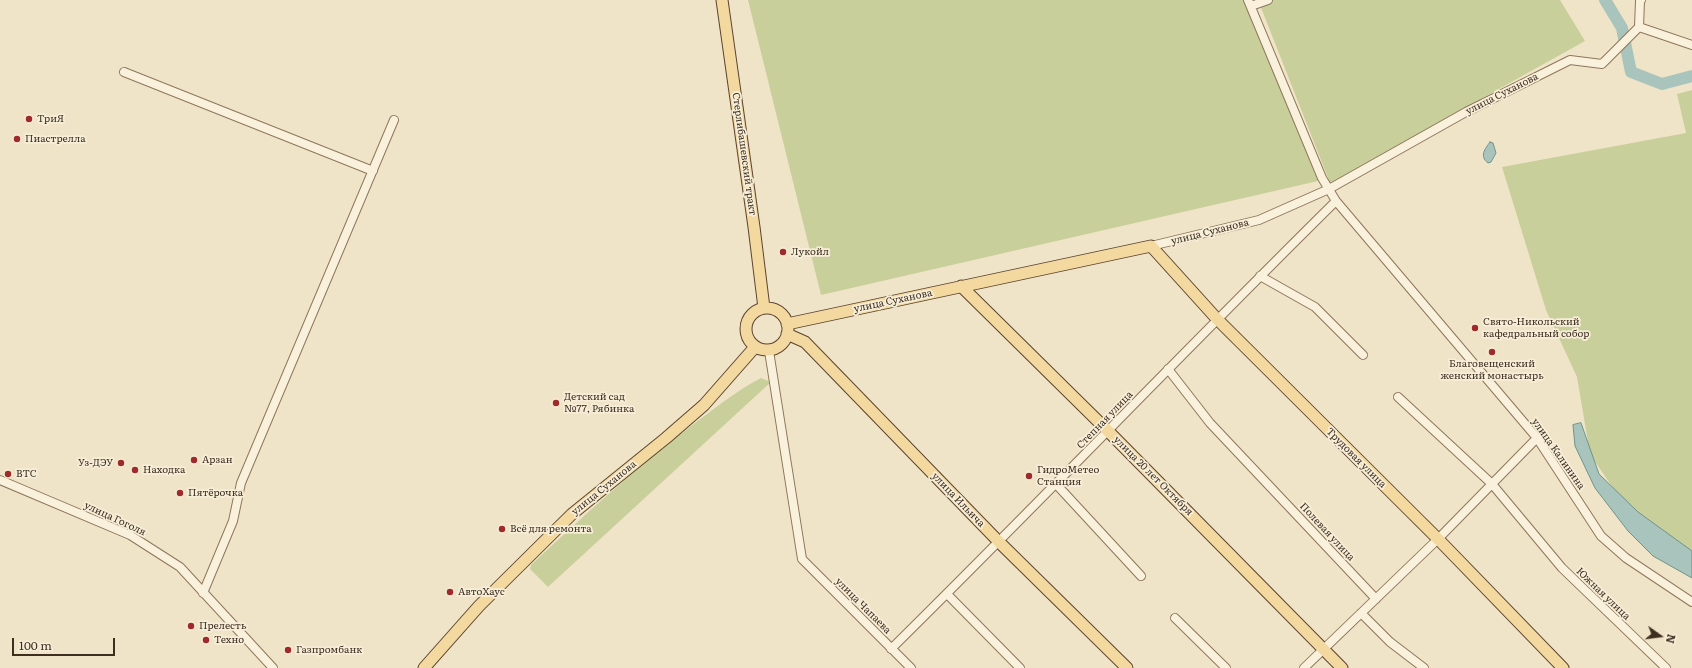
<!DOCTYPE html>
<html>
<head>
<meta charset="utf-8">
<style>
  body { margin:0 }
  #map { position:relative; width:1692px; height:668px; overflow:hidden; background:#f0e4c8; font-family:Literata,serif }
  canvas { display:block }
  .north { position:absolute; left:1640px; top:616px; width:40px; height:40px; -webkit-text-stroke:3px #f7eed8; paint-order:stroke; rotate:104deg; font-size:11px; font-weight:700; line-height:16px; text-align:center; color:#3d2e20 }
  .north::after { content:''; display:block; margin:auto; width:14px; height:18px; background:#3d2e20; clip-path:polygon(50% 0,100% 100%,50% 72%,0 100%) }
  .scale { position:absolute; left:12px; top:638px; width:103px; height:18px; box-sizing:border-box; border:2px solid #3d2e20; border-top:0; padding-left:5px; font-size:12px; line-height:14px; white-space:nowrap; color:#3d2e20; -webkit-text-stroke:3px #f7eed8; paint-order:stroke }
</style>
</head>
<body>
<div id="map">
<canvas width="1692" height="668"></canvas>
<div class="north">N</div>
<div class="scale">100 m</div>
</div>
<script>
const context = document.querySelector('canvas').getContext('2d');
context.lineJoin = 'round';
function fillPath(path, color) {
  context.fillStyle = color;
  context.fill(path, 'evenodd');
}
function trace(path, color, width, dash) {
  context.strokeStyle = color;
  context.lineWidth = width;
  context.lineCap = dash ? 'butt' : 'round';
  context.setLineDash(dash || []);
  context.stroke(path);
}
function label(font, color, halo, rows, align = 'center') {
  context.font = font + ' Literata,serif';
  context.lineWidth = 3.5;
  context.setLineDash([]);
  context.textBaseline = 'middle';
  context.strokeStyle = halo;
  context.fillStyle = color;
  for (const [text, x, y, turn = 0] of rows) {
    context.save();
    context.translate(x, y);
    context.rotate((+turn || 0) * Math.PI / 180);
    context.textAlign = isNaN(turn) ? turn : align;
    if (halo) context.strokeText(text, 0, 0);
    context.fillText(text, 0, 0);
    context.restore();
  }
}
const green = new Path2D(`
  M748,0h496l74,181 -497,114z
  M1258,0h302l25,41 -255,142z
  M1692,90v465l-61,-40 -41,-61 -13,-77 -31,-67 -44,-143 184,-34 -9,-39z
  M761,378l10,4 -223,205 -18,-18 1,-4c52,-49 104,-96 160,-139 23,-17 45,-35 70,-48z`);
const water = new Path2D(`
  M1490,142l3,1 3,10 -5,9 -3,1c-9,-7 -3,-14 2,-21z
  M1581,423l18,51 39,38 54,39v27l-39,-22 -25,-25 -33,-43 -20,-42 -2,-21z`);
const river = new Path2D(`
  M1605,0l17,28 9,44 31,12 30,-8`);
const minor = new Path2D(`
  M1248,0l74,178 14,23 201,237 64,98 25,22 66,44
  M1641,0l-1,1 -1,26 53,18
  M1251,6l17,-6
  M124,72l249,99
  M1151,246l108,-26 70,-31 137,-77 104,-52 32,4 37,-37
  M1260,276l55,31 48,48
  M769,351l33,208 109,109
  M1168,369l42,54 166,176
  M1398,397l94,87 70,84 104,100
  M0,480l130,55 50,32 93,101
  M1056,484l85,92
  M203,593l30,-72 8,-38 153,-363
  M947,594l73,74
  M1361,613l29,29 34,26
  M1175,618l51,50
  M891,649c150,-148 295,-300 445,-448
  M1304,668l134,-129 99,-101`);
const major = new Path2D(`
  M722,0l32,227 10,81
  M961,286l147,145 234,237
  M746 329a21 21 0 1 1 42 0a21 21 0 1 1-42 0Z
  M787,324l364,-78 66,73 221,220 125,129
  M787,334l18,8 194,200 128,126
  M424,668l55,-62 93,-92 94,-76 38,-33 51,-58`);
const markers = [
  [29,119,4,"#9e2a2b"],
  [17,139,4,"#9e2a2b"],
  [783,252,4,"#9e2a2b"],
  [1475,328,4,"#9e2a2b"],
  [1492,352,4,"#9e2a2b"],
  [556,403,4,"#9e2a2b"],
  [194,460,4,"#9e2a2b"],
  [121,463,4,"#9e2a2b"],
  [135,470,4,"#9e2a2b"],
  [8,474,4,"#9e2a2b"],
  [1029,476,4,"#9e2a2b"],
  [180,493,4,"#9e2a2b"],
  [502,529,4,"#9e2a2b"],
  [450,592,4,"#9e2a2b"],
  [191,626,4,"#9e2a2b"],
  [206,640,4,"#9e2a2b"],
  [288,650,4,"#9e2a2b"]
];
const streetNames = [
  ["улица Суханова",1502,94,-27],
  ["Стерлибашевский тракт",744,154,82],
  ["улица Суханова",1210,232,-14],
  ["улица Суханова",893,301,-12],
  ["Степная улица",1105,420,-46],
  ["улица Калинина",1558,454,55],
  ["Трудовая улица",1356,458,45],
  ["улица 20 лет Октября",1153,476,45],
  ["улица Суханова",604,488,-39],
  ["улица Ильича",958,500,46],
  ["улица Гоголя",115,519,25],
  ["Полевая улица",1327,532,47],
  ["Южная улица",1603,594,44],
  ["улица Чапаева",863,606,45]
];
const poiNames = [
  ["ТриЯ",37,119],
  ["Пиастрелла",25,139],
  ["Лукойл",791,252],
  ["Свято-Никольский",1483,322],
  ["кафедральный собор",1483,334],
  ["Благовещенский",1492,364,"center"],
  ["женский монастырь",1492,376,"center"],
  ["Детский сад",564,397],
  ["№77, Рябинка",564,409],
  ["Арзан",202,460],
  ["Уз-ДЭУ",113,463,"right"],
  ["Находка",143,470],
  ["ГидроМетео",1037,470],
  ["Станция",1037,482],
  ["ВТС",16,474],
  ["Пятёрочка",188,493],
  ["Всё для ремонта",510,529],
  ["АвтоХаус",458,592],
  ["Прелесть",199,626],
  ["Техно",214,640],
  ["Газпромбанк",296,650]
];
fillPath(green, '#c9cf9b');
fillPath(water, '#a9c4bc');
trace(water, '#6f938a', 1);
trace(river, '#a9c4bc', 12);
trace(minor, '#8d765c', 10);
trace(major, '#5b4430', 13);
trace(minor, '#faf1dc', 8);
trace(major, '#f3d9a0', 11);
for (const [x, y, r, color] of markers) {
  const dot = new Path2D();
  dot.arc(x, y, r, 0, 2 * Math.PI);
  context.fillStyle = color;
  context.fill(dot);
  trace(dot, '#f7eed8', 1.5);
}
label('10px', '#3d2e20', '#f7eed8', streetNames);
label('10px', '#3d2e20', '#f7eed8', poiNames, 'left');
</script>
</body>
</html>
